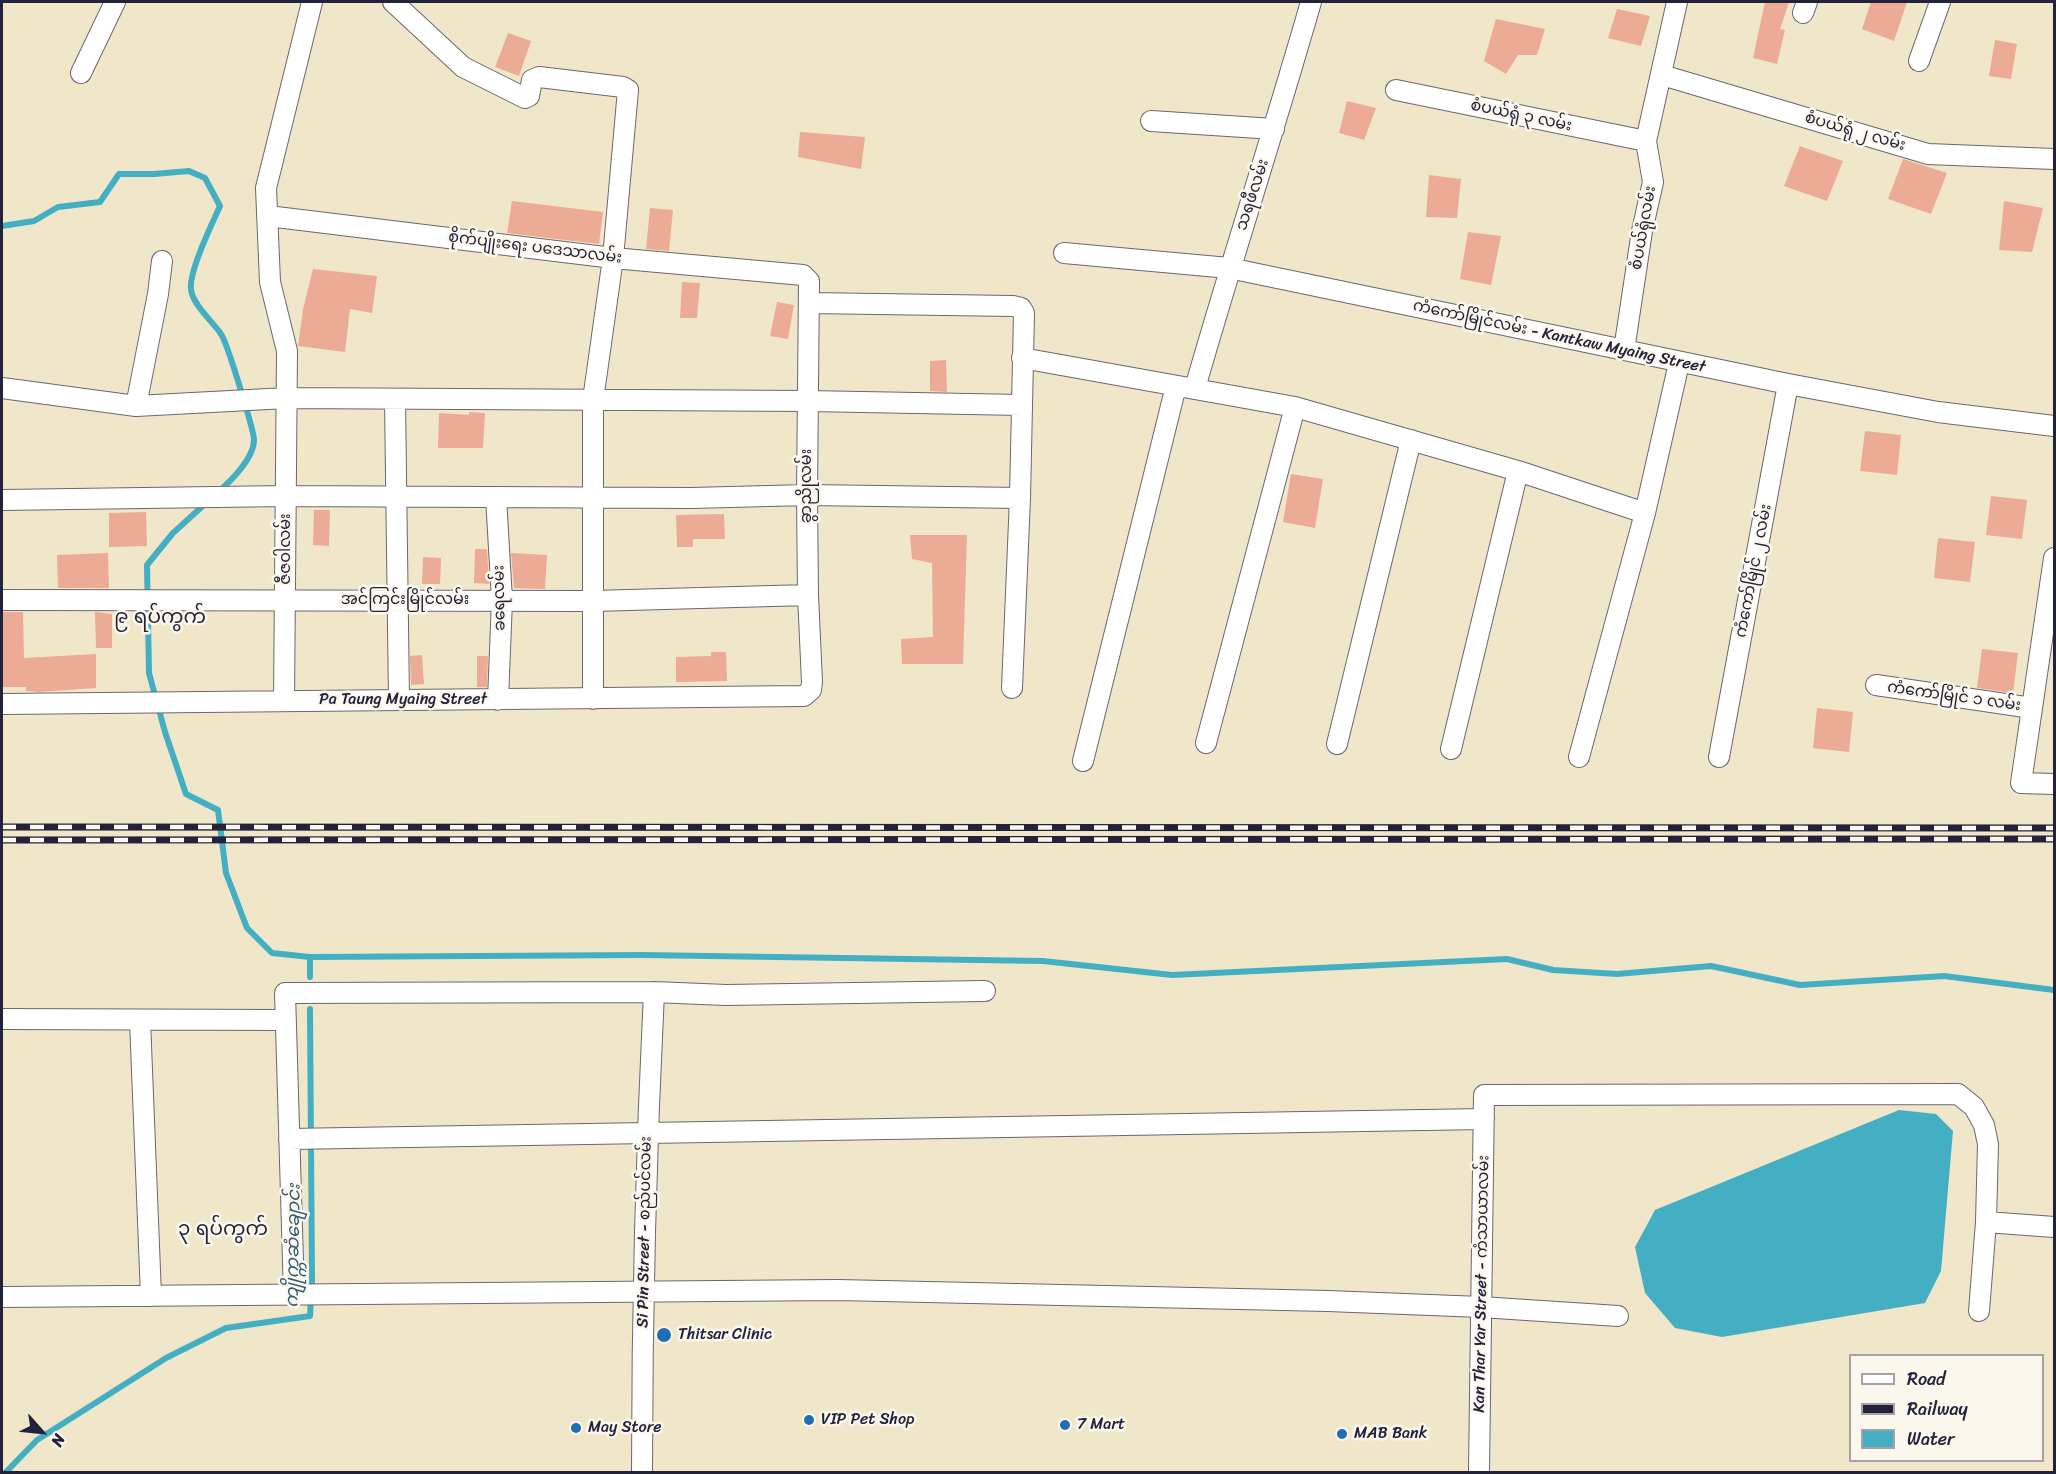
<!DOCTYPE html>
<html>
<head>
<meta charset="utf-8">
<style>
  body { margin:0 }
  #map { position:relative; width:2056px; height:1474px; overflow:hidden; background:#f0e7cb; font-family:Sriracha,sans-serif }
  canvas { display:block }
  .frame { position:absolute; inset:0; border:3px solid #22223b; pointer-events:none }
  .legend { position:absolute; left:1849px; top:1354px; width:195px; height:108px; box-sizing:border-box; background:#fbf7ec; border:2px solid #a4a2a5; margin:0; padding:8px 10px; list-style:none; font-size:18px; color:#22223b }
  .legend li { display:flex; align-items:center; gap:12px; height:30px }
  .legend b { width:30px; border:2px solid #a4a2a5 }
  .north { position:absolute; left:12px; top:1402px; width:60px; height:60px; -webkit-text-stroke:4px #fbf7ec; paint-order:stroke; rotate:117deg; font-size:16px; font-weight:700; line-height:24px; text-align:center; color:#22223b }
  .north::after { content:''; display:block; margin:auto; width:21px; height:27px; background:#22223b; clip-path:polygon(50% 0,100% 100%,50% 72%,0 100%) }
</style>
</head>
<body>
<div id="map">
<canvas width="2056" height="1474"></canvas>
<div class="frame"></div>
<ul class="legend">
<li><b style="height:8px;background:#fff"></b>Road</li>
<li><b style="height:8px;background:#22223b"></b>Railway</li>
<li><b style="height:16px;background:#44afc3"></b>Water</li>
</ul>
<div class="north">N</div>
</div>
<script>
const context = document.querySelector('canvas').getContext('2d');
context.lineJoin = 'round';
function fillPath(path, color) {
  context.fillStyle = color;
  context.fill(path, 'evenodd');
}
function trace(path, color, width, dash) {
  context.strokeStyle = color;
  context.lineWidth = width;
  context.lineCap = dash ? 'butt' : 'round';
  context.setLineDash(dash || []);
  context.stroke(path);
}
function label(font, color, halo, rows, align = 'center') {
  context.font = font + ' Sriracha,"Noto Sans Myanmar",sans-serif';
  context.lineWidth = 5;
  context.setLineDash([]);
  context.textBaseline = 'middle';
  context.strokeStyle = halo;
  context.fillStyle = color;
  for (const [text, x, y, turn = 0] of rows) {
    context.save();
    context.translate(x, y);
    context.rotate((+turn || 0) * Math.PI / 180);
    context.textAlign = isNaN(turn) ? turn : align;
    if (halo) context.strokeText(text, 0, 0);
    context.fillText(text, 0, 0);
    context.restore();
  }
}
const water = new Path2D(`
  M1899,1110l37,4 17,17 -12,140 -16,32 -203,34 -47,-9 -30,-35 -10,-46 20,-37z`);
const stream = new Path2D(`
  M2,226l32,-5 24,-14 42,-5 19,-28h35l35,-3 16,7 15,28c-8,18 -31,65 -29,83 1,15 22,33 30,45 6,8 33,97 33,106 0,18 -23,41 -36,52
  M206,503l-33,30 -26,32 2,108 16,59 21,62 32,16 8,63 21,55 25,25 38,4 332,-2 401,6 129,14 335,-16 46,11 64,4 94,-8 89,19 144,-9 110,14
  M310,957v20
  M6,1472l31,-32 129,-82 60,-30 84,-12 2,-35 -2,-272`);
const building = new Path2D(`
  M1765,2h24l-9,27 5,1 -8,34 -24,-6z
  M1871,2h36l-13,39 -32,-12z
  M1617,9l33,7 -9,30 -33,-8z
  M1496,19l49,10 -8,26h-19l-12,19 -22,-13z
  M508,33l23,8 -12,35 -24,-9z
  M1995,40l22,4 -6,35 -22,-3z
  M1347,101l29,7 -12,32 -25,-7z
  M800,132l65,5 -4,32 -63,-12z
  M1800,146l43,15 -16,40 -43,-15z
  M1903,159l44,14 -16,41 -43,-15z
  M1429,175l32,4 -4,39 -31,-1z
  M512,201l91,11 -4,32 -92,-11z
  M2004,201l39,7 -11,44 -33,-2z
  M650,208l23,2 -4,41 -23,-2z
  M1468,232l33,4 -10,49 -31,-6z
  M313,269l64,7 -5,37 -22,-4 -5,43 -47,-6 5,-37z
  M682,282l18,1 -3,35h-17z
  M777,302l17,3 -6,34 -18,-3z
  M946,360l1,32 -17,-1v-30z
  M469,412l16,1 -2,35h-45l1,-35 30,2z
  M1865,431l36,4 -4,40 -37,-4z
  M1291,474l32,5 -8,49 -32,-6z
  M1991,496l36,4 -5,39 -36,-4z
  M314,510h16l-1,36 -16,-1z
  M146,512l1,34 -38,1v-34z
  M724,514l1,25h-32v8h-16l-1,-32z
  M910,535h57l-4,129h-61l-1,-25 32,-2 -1,-74 -20,-4z
  M1938,538l37,4 -5,40 -36,-4z
  M475,549h12l2,35 -15,-1z
  M108,553l1,35h-51l-1,-33z
  M511,553l36,2 -2,34 -31,-1z
  M423,557l18,1 -1,26h-18z
  M2,612h21l1,46 72,-4v34l-58,4 -12,-1v-4h-24z
  M95,612l17,2v34h-16z
  M1982,649l36,4 -5,40 -36,-5z
  M711,652h15l1,29 -51,1v-25l35,-1z
  M422,655l2,29 -13,1 -1,-29z
  M477,656h11l-1,31h-10z
  M1817,708l36,4 -4,40 -36,-4z`);
const minor = new Path2D(`
  M393,2l70,65 62,31 4,-2 3,-16 7,-3 84,10 5,3 -15,168 -20,142v299
  M1803,13l4,-11
  M1919,61l21,-59
  M81,73l34,-71
  M1662,75l266,79 126,5
  M1396,90l250,51
  M1151,121l123,8
  M1064,253l165,15 559,116 150,28 116,14
  M809,303l204,3 8,2 3,5 -4,185 -8,190
  M1624,350l18,-119 11,-49 -7,-41 31,-139
  M1022,358l273,49 223,64 127,42
  M2,388l134,18 151,-8 521,3 214,4
  M1195,388c37,-129 79,-257 116,-386
  M395,400l4,300
  M136,406l22,-112 4,-33
  M496,497l6,103 -4,100
  M2,500l284,-4 405,2 116,-3 213,3
  M2054,558l-33,225 33,1
  M2,600l591,1 215,-6
  M1876,685l156,23
  M284,700l3,-349 -17,-69 -4,-94 46,-186
  M2,704l802,-8 7,-6 1,-8 -4,-87 -1,-100 2,-214 -6,-6 -190,-17 -345,-42
  M1206,743l89,-336
  M1337,744l74,-304
  M1451,749l67,-278
  M1579,757l66,-244 34,-150
  M1719,757l69,-373
  M1083,761l93,-375
  M2,1019l283,1
  M140,1020l11,276
  M289,1139l1195,-20
  M1986,1222l68,5
  M294,1295l-9,-302 369,-1 72,3 259,-4
  M2,1297l836,-7 490,11 153,6 137,9
  M642,1472c0,-160 4,-320 12,-480
  M1479,1472l5,-377 474,-1 16,13 10,18 4,19 -2,78 -7,89`);
const rail = new Path2D(`
  M2,827l2052,1
  M2,840l2052,-1`);
const markers = [
  [664,1335,8,"#1f6fb2"],
  [809,1420,6,"#1f6fb2"],
  [1065,1425,6,"#1f6fb2"],
  [576,1428,6,"#1f6fb2"],
  [1342,1434,6,"#1f6fb2"]
];
const streetNames = [
  ["စံပယ်ရုံ ၃ လမ်း",1521,116,12],
  ["စံပယ်ရုံ ၂ လမ်း",1855,132,16],
  ["သရဖီလမ်း",1253,195,-72],
  ["စံပယ်ရုံလမ်း",1644,228,-80],
  ["စိုက်ပျိုးရေး ပဒေသာလမ်း",535,248,7],
  ["ကံကော်မြိုင်လမ်း - Kantkaw Myaing Street",1559,337,12],
  ["ခွာညိုလမ်း",807,486,-90],
  ["ဇီဇဝါလမ်း",286,549,-90],
  ["ကံကော်မြိုင် ၂ လမ်း",1754,571,-79],
  ["ခရေလမ်း",500,598,-91],
  ["အင်ကြင်းမြိုင်လမ်း",405,600],
  ["ကံကော်မြိုင် ၁ လမ်း",1954,697,8],
  ["Pa Taung Myaing Street",403,700],
  ["Si Pin Street - စည်ပင်လမ်း",645,1232,-89],
  ["Kan Thar Yar Street - ကံသာယာလမ်း",1482,1284,-89]
];
const poiNames = [
  ["Thitsar Clinic",678,1335],
  ["VIP Pet Shop",821,1420],
  ["7 Mart",1077,1425],
  ["May Store",588,1428],
  ["MAB Bank",1354,1434]
];
const waterNames = [
  ["ကျိုက္ကဆံချောင်း",294,1246,-89]
];
const quarterNames = [
  ["၉ ရပ်ကွက်",160,618],
  ["၃ ရပ်ကွက်",223,1230]
];
fillPath(water, '#44afc3');
trace(stream, '#44afc3', 6);
fillPath(building, '#ecab94');
trace(minor, '#6a676d', 22);
trace(minor, '#fff', 20);
trace(rail, '#22223b', 7);
trace(rail, '#fbf7ec', 4.5, [14]);
for (const [x, y, r, color] of markers) {
  const dot = new Path2D();
  dot.arc(x, y, r, 0, 2 * Math.PI);
  context.fillStyle = color;
  context.fill(dot);
  trace(dot, '#fbf7ec', 2);
}
label('16px', '#22223b', '#fbf7ec', streetNames);
label('16px', '#22223b', '#fbf7ec', poiNames, 'left');
label('italic 18px', '#305a71', '#fbf7ec', waterNames);
label('20px', '#22223b', '#fbf7ec', quarterNames);
</script>
</body>
</html>
